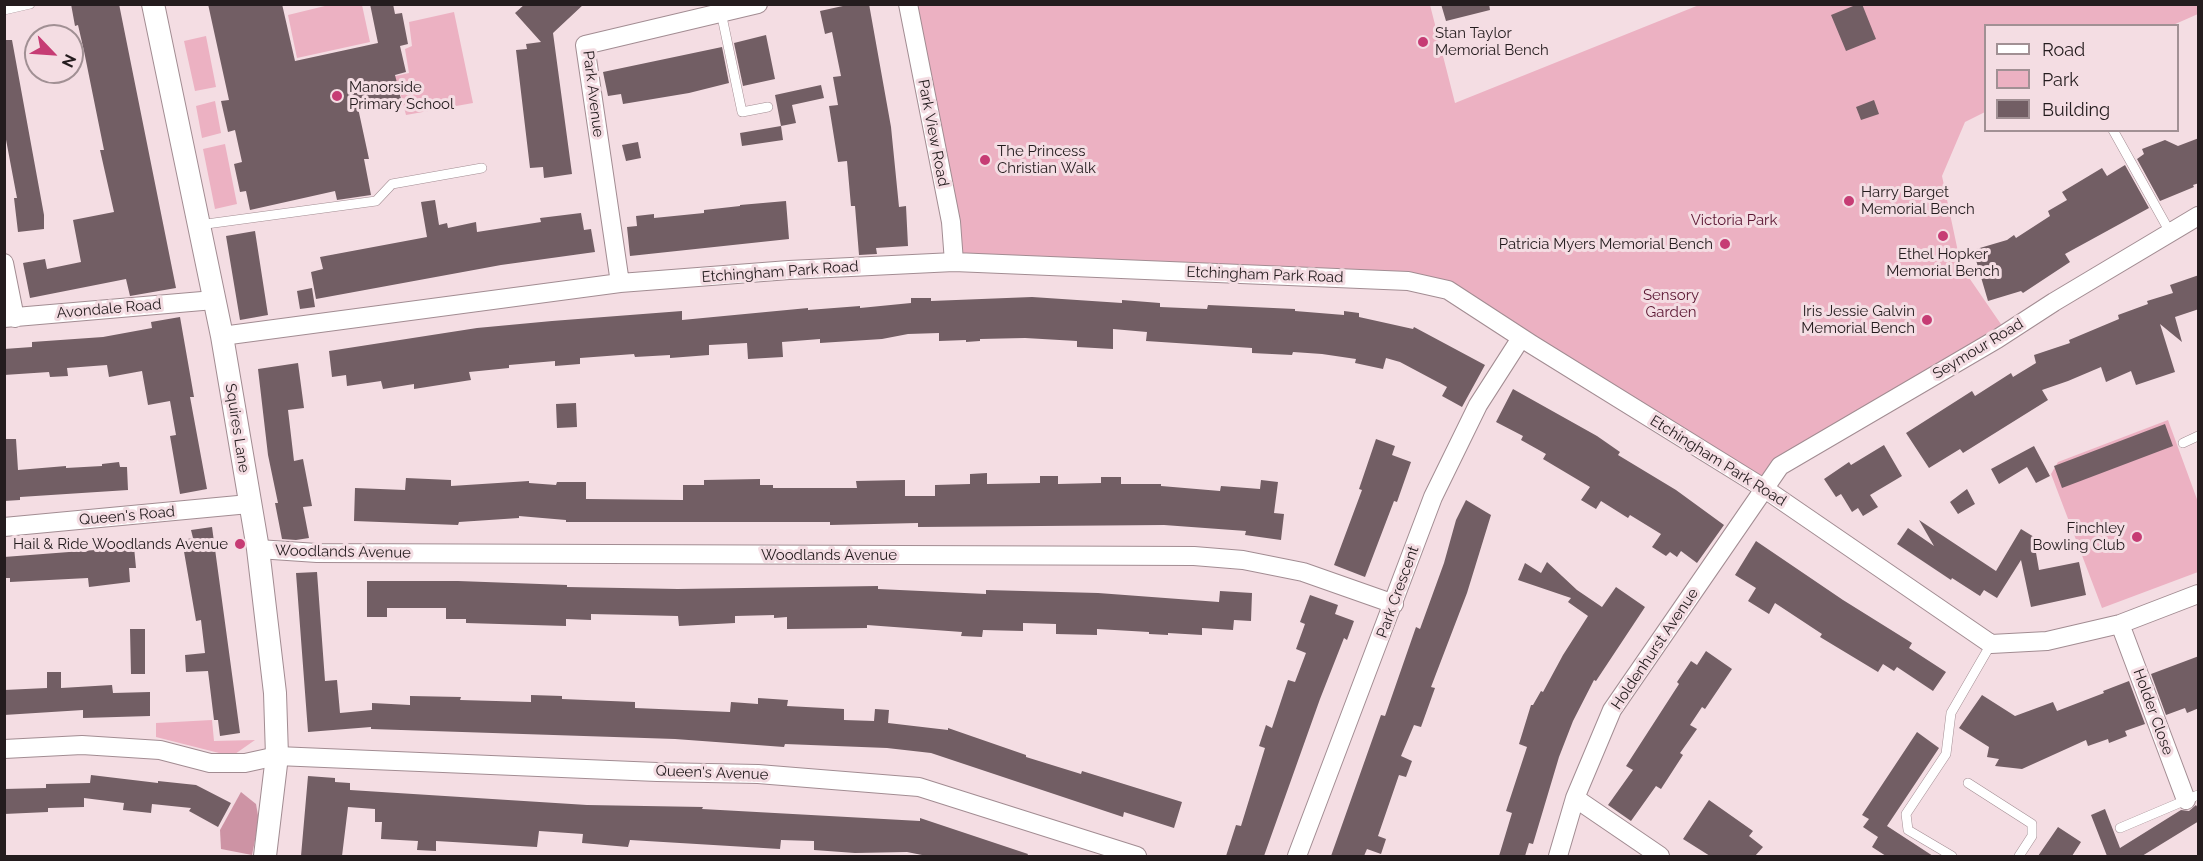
<!DOCTYPE html>
<html>
<head>
<meta charset="utf-8">
<style>
  body { margin:0 }
  #map { position:relative; width:2203px; height:861px; overflow:hidden; background:#f4dde3; font-family:Raleway,sans-serif }
  canvas { display:block }
  .frame { position:absolute; inset:0; border:6px solid #241c1e; pointer-events:none }
  .legend { position:absolute; left:1984px; top:24px; width:195px; height:108px; box-sizing:border-box; background:#f4dde3; border:2px solid #a19094; margin:0; padding:8px 10px; list-style:none; font-size:18px; color:#241c1e }
  .legend li { display:flex; align-items:center; gap:12px; height:30px }
  .legend b { width:30px; border:2px solid #a19094 }
  .north { position:absolute; left:24px; top:24px; width:60px; height:60px; box-sizing:border-box; background:#f4dde3; border:2px solid #a19094; border-radius:50%; rotate:115deg; font-size:16px; font-weight:700; line-height:24px; text-align:center; color:#241c1e }
  .north::after { content:''; display:block; margin:auto; width:21px; height:27px; background:#c63c74; clip-path:polygon(50% 0,100% 100%,50% 72%,0 100%) }
</style>
</head>
<body>
<div id="map">
<canvas width="2203" height="861"></canvas>
<div class="frame"></div>
<ul class="legend">
<li><b style="height:8px;background:#fff"></b>Road</li>
<li><b style="height:16px;background:#ecb1c2"></b>Park</li>
<li><b style="height:16px;background:#725e64"></b>Building</li>
</ul>
<div class="north">N</div>
</div>
<script>
const context = document.querySelector('canvas').getContext('2d');
context.lineJoin = 'round';
function fillPath(path, color) {
  context.fillStyle = color;
  context.fill(path, 'evenodd');
}
function trace(path, color, width, dash) {
  context.strokeStyle = color;
  context.lineWidth = width;
  context.lineCap = dash ? 'butt' : 'round';
  context.setLineDash(dash || []);
  context.stroke(path);
}
function label(font, color, halo, rows, align = 'center') {
  context.font = font + ' Raleway,sans-serif';
  context.lineWidth = 6;
  context.setLineDash([]);
  context.textBaseline = 'middle';
  context.strokeStyle = halo;
  context.fillStyle = color;
  for (const [text, x, y, turn = 0] of rows) {
    context.save();
    context.translate(x, y);
    context.rotate((+turn || 0) * Math.PI / 180);
    context.textAlign = isNaN(turn) ? turn : align;
    if (halo) context.strokeText(text, 0, 0);
    context.fillText(text, 0, 0);
    context.restore();
  }
}
const green = new Path2D(`
  M333,4l29,1 8,37 -73,16 -9,-43z
  M2198,4v10l-25,11 -187,1 -1,86 -20,10 -23,54 19,90 46,67 -229,134 -14,20 -239,-148 -116,-58 -455,-19 -46,-257h522l25,98 244,-98z
  M454,12l19,91 -67,12 -7,-27 -37,9 1,11 -9,2 -65,-10 120,-27 -4,-24 7,-3 -3,-24z
  M206,36l10,51 -21,4 -11,-50z
  M215,101l6,32 -19,5 -6,-32z
  M225,144l12,60 -22,5 -12,-60z
  M2168,420l30,82v70l-96,36 -51,-134 7,-12z
  M212,720l2,21 41,-1 -20,14h-12l-67,-17v-14z`);
const forest = new Path2D(`
  M241,792l15,12 3,17 -7,34 -31,-6 -1,-19z`);
const building = new Path2D(`
  M71,4h48l57,284 -46,8 -4,-17 -96,19 -7,-35 22,-4 2,10 34,-7 -8,-42 41,-8 -14,-62h4l-20,-99 -6,-26 -3,1z
  M208,4h74l13,57 83,-18 -8,-39h23l2,10 7,-1 6,31 -8,2 6,26 -11,3 6,24 -43,9 11,51h-5l7,36 -34,5 -2,-9 -85,19 -4,-19 -6,1 -6,-28 8,-2 -7,-32 -7,2 -7,-31 8,-1z
  M525,4h59l-31,29 19,141 -28,4 -1,-11 -13,1 -14,-118 11,-1 -1,-5 15,-2 -26,-29z
  M852,4h17l22,123 8,80 7,-1 2,40 -32,2 1,6 -18,1 -4,-49h-4l-4,-45 -9,1 -9,-56 9,-1 -5,-28 8,-1 -9,-44 -7,2 -5,-23z
  M1441,4h48l1,6 -44,11z
  M1858,4h4l14,35 -30,12 -15,-36z
  M766,35l9,44 -32,7 -9,-43z
  M4,40h8l32,175v14l-26,3 -4,-34h3l-13,-69z
  M722,47l7,36 -40,10 -66,11 -2,-10 -13,2 -5,-24z
  M821,85l3,13 -32,7 4,18 -15,3 -6,-31z
  M1874,100l5,14 -18,6 -5,-13z
  M781,126l2,14 -41,6 -2,-13z
  M2199,138v45l-6,2 1,2 -34,14 -23,-42 7,-5 -2,-5 23,-9 13,6z
  M638,142l3,16 -15,3 -4,-16z
  M2125,165l24,43 -84,46 5,8 -47,31 -2,-2 -33,10 -15,-51 34,-10 7,-5 2,3 34,-22 -2,-5 19,-11 -5,-8 40,-24 5,8z
  M435,200l4,25 8,-2 1,5 28,-6 1,10 64,-10 -1,-4 41,-5 3,17 7,-1 4,23 -94,13 -185,34 -5,-27 12,-3 -3,-12 107,-20 -6,-35z
  M786,201l3,38 -159,17 -3,-29 10,-1 -1,-10 18,-2v4l50,-5v-3l36,-4v-1z
  M255,231l13,84 -28,5 -14,-84z
  M2199,275v34l-24,8 7,25 -22,-18 15,48 -39,13 -5,-14 -25,11 -5,-15 -33,14 -26,9 6,10 -85,53 -3,-4 -31,19 -23,-35 66,-42 3,5 36,-23 2,4 23,-14 -2,-8 36,-12 -1,-3 50,-21 -1,-4 30,-11 -1,-3 26,-8 -3,-8z
  M312,288l3,19 -15,2 -3,-18z
  M1032,297l90,6v-3l38,3v4l47,2 1,-4 87,4v2l49,4v-4l15,2v4l54,12 1,-2 71,38 -23,42 -20,-11 5,-9 -47,-25 -14,-4 -3,11 -28,-6 1,-4 -34,-5 -29,-2 -1,3 -40,-2v-5l-106,-7 1,-9 -34,-3v20l-36,-2v-6l-52,-3 -45,1v2l-14,1v-2l-27,1v-8l-31,1 -26,5 -62,4v-4l-38,3 1,15 -35,2 -1,-16 -38,2v10l-39,3v-3l-35,2 -1,-3 -54,4v6l-25,2v-5l-46,4v3l-40,4 2,8 -57,9v-5l-31,5 -2,-8 -34,5 -1,-11 -14,2 -3,-26 148,-23 75,-7 130,-10v9l126,-12v2l52,-4v2l51,-5v-5h20v3z
  M180,317l14,80h-4l17,92 -27,5 -10,-58 6,-1 -6,-34 -22,4 -6,-34 -33,6 -2,-12 -40,3 1,8 -18,1 -1,-5 -45,3v-26l28,-2v-5l71,-5 49,-9 -1,-6z
  M298,363l6,45 -16,2 6,51 9,-2 9,47 -9,1 6,31 -13,2 -14,-1 -7,-36h3l-10,-48 -10,-86z
  M1513,389l84,47 23,16 -2,3 58,35 48,35 -27,38 -16,-12 -4,6 -7,-5 -4,4 -14,-9 9,-13 -31,-19 -2,3 -27,-17 -5,8 -15,-9 9,-13 -47,-28 3,-5 -25,-14 2,-4 -27,-14z
  M576,403l1,24 -20,1 -1,-24z
  M2165,424l8,22 -111,42 -8,-22z
  M4,439h12l2,31 48,-4v2l36,-2v-2l17,-2 1,5h7l1,23 -108,7v3l-16,1z
  M1376,439l19,7 -3,9 19,7 -14,40 -3,-1 -29,76 -31,-12 28,-75 -3,-1z
  M1884,445l18,31 -32,19 8,12 -15,9 -5,-8 -6,4 -11,-18 -5,3 -12,-18 25,-17 2,3z
  M2034,446l16,30 -14,7 -9,-16 -28,17 -8,-15z
  M987,473v11l53,-1v-7h18v8l43,-1v-6h20v7h40v2l59,5 1,-5 39,3 1,-9 17,2 -4,31 10,1 -3,26 -36,-5 1,-4 -82,-6 -246,2v-4l-88,2v-3h-264v-2l-47,-4v2l-60,4 -1,3 -104,-4 1,-33 50,2 1,-12 45,2v6l78,-5v2l27,2 1,-3h29v17l97,1v-15h21v-5l56,-1v6h13v3h84l-1,-7 49,-1v16h30v-11l35,-1v-10z
  M1967,489l8,15 -17,10 -8,-12z
  M1466,500l25,15 -24,78 -36,94 4,1 -14,39 -7,-2 -13,31 11,5 -6,16 -7,-2 -21,61 8,3 -5,15 -14,-5 -3,7h-33l50,-141 4,1 31,-89 4,2 24,-66 12,-43z
  M1919,520l77,51 25,-42 18,11 -4,7 4,23 40,-8 7,33 -55,12 -10,-47 -24,38 -13,-8 -4,6 -28,-18 -1,2 -54,-36 11,-16 26,18z
  M212,527l28,206 -20,3 -2,-16h-4l-6,-49 -22,1 -1,-17 20,-2 -4,-33 -5,1 -14,-81 11,-2 -2,-8z
  M1756,541l87,59 69,43 -3,5 37,24 -13,19 -36,-24 -3,4 -11,-7 -5,8 -58,-35 2,-3 -47,-31 -6,11 -21,-13 8,-13 -21,-13z
  M134,547l2,21h-7l1,14 -41,5 -1,-9 -78,4v-4h-6v-21z
  M1547,562l30,28 25,17 14,-20 29,20 -49,74 -2,-1 -21,41 -14,36 -26,87 -4,-1 -4,13h-26l13,-43 -6,-2 21,-64 -8,-3 12,-39h2l8,-14 2,1 20,-37 25,-39 -20,-14 3,-4 -53,-18 7,-17 16,10z
  M317,572l8,109 12,-1 3,33 32,-3v-7l38,2v-9l51,1 -1,3 71,2v-7l31,1v3l73,3v6l95,4 1,-10 27,2v-6l30,2 -1,6 57,3v11l30,1 1,-12 14,1 -1,13 60,7v-2l78,27v2l55,17 1,-3 100,31 -8,26 -50,-16 -1,5 -192,-64 -44,-5 -102,-4 -1,3 -109,-8 -304,-10v-2l-63,5 -12,-159z
  M367,581h91l109,4v2l111,2 200,-3v3l108,5v-4l112,3 121,9 1,-11 32,2 -1,28 -17,-1 -1,10 -31,-2v7l-34,-2v2l-19,-1v-2l-52,-3v6l-41,-1v-10l-33,-1v8l-40,-1 -1,7 -21,-1 1,-4 -95,-7v3l-80,1v-12l-13,1v-3l-39,1v7l-56,3 -1,-10 -87,-2v6l-25,-1v7l-100,-3v-4h-20v-11h-59v9h-20z
  M1310,595l28,10 -3,9 19,7 -7,19 -3,-2 -24,61 -56,157h-38l10,-31 5,1 24,-78 -6,-2 7,-21 6,3 16,-48 7,2 11,-29 -10,-4 9,-25 -5,-2z
  M130,629h15v45h-14z
  M1706,651l26,18 -27,40 -3,-2 -12,18 7,4 -17,24 3,2 -22,34 -5,-3 -25,35 -23,-16 25,-35 -7,-4 53,-82 -2,-2 14,-21 6,4z
  M2199,656v52l-12,5 -2,-5 -19,7 -15,-41z
  M47,672h14v16l51,-3 1,8 37,-1v24l-67,2v-8l-79,5v-25l43,-2z
  M2129,681l16,43 -20,7 2,5 -18,7 -1,-4 -20,7 -2,-6 -64,29 -27,-3 4,-7 -12,-2 2,-10 -30,-19 23,-33 33,21 38,-14 4,9 47,-18 -1,-2z
  M1917,732l22,16 -52,78 46,30h-47l-14,-9 6,-10 -15,-10 6,-8 -7,-4z
  M91,775l67,8v-2l38,4 35,18 -13,24 -29,-16 2,-3 -39,-4 -1,9 -28,-3 1,-7 -40,-5v9l-36,1v4l-44,2v-25l42,-1v-4l44,-1z
  M308,776l27,2v4l15,1v7l237,15 116,2 -1,2 218,12v-3l108,36 -1,2h-100l-20,-4 -52,1 -41,-3v-9l-33,-1 -1,9 -150,-9 -2,7 -46,-4 1,-9 -44,-3 -2,16 -101,-6v10l-19,-1 1,-9 -37,-2 1,-17h-7v-13l-27,-2 -6,49h-41z
  M1709,800l44,31 -4,5 14,11 -8,9h-45l-27,-17z
  M2196,805l3,5v11l-57,35h-35l-16,-41 14,-6 15,39 61,-38 8,1z
  M2058,827l23,15 -9,14h-34z`);
const service = new Path2D(`
  M4,10l26,-6
  M721,12l21,100 26,-5
  M2113,130l58,104
  M199,225l177,-24 16,-17 90,-16
  M2183,443l15,-7
  M1968,783l64,41v12l-13,20
  M2120,828l78,-33
  M1952,856l-44,-26 -2,-16 40,-60 5,-41 40,-69`);
const minor = new Path2D(`
  M908,4l43,218 3,40
  M4,263l11,55
  M620,283l-35,-238 173,-41
  M4,318l210,-18
  M222,336l398,-53 169,-13 165,-8 454,19 40,9 83,54 234,145 226,155 56,-3 73,-17 78,-30
  M4,527l245,-23
  M258,549l59,4 877,3 49,4 60,12 91,32
  M2120,624l66,176
  M4,749l78,-4 78,5 50,13h35l32,-7 380,16 101,2 161,13 218,69
  M1575,798l85,58
  M1297,856l136,-359 45,-92 43,-67
  M1558,856l17,-58 37,-88 168,-244 217,-127 57,-37 144,-86`);
const tertiary = new Path2D(`
  M153,4l69,332 36,213 17,144 2,63 -12,100`);
const markers = [
  [1423,42,6,"#c63c74"],
  [337,96,6,"#c63c74"],
  [985,160,6,"#c63c74"],
  [1849,201,6,"#c63c74"],
  [1943,236,6,"#c63c74"],
  [1725,244,6,"#c63c74"],
  [1927,320,6,"#c63c74"],
  [2137,537,6,"#c63c74"],
  [240,544,6,"#c63c74"]
];
const poiNames = [
  ["Stan Taylor",1435,33],
  ["Memorial Bench",1435,50],
  ["Manorside",349,87],
  ["Primary School",349,104],
  ["The Princess",997,151],
  ["Christian Walk",997,168],
  ["Harry Barget",1861,192],
  ["Memorial Bench",1861,209],
  ["Patricia Myers Memorial Bench",1713,244,"right"],
  ["Ethel Hopker",1943,254,"center"],
  ["Memorial Bench",1943,271,"center"],
  ["Iris Jessie Galvin",1915,311,"right"],
  ["Memorial Bench",1915,328,"right"],
  ["Finchley",2125,528,"right"],
  ["Bowling Club",2125,545,"right"],
  ["Hail & Ride Woodlands Avenue",228,544,"right"]
];
const streetNames = [
  ["Park Avenue",593,94,83],
  ["Park View Road",933,133,79],
  ["Etchingham Park Road",780,272,-4],
  ["Etchingham Park Road",1265,275,2],
  ["Avondale Road",109,309,-5],
  ["Seymour Road",1978,349,-31],
  ["Squires Lane",237,428,81],
  ["Etchingham Park Road",1718,461,32],
  ["Queen's Road",127,516,-5],
  ["Woodlands Avenue",343,552,1],
  ["Woodlands Avenue",829,555],
  ["Park Crescent",1398,592,-70],
  ["Holdenhurst Avenue",1655,649,-56],
  ["Holder Close",2153,712,70],
  ["Queen's Avenue",712,773,2]
];
const parkNames = [
  ["Victoria Park",1734,220],
  ["Sensory",1671,295],
  ["Garden",1671,312]
];
fillPath(green, '#ecb1c2');
fillPath(forest, '#cd93a4');
fillPath(building, '#725e64');
trace(service, '#a28c92', 10);
trace(minor, '#a28c92', 20);
trace(tertiary, '#a28c92', 24);
trace(service, '#fff', 9);
trace(minor, '#fff', 18);
trace(tertiary, '#fff', 22);
for (const [x, y, r, color] of markers) {
  const dot = new Path2D();
  dot.arc(x, y, r, 0, 2 * Math.PI);
  context.fillStyle = color;
  context.fill(dot);
  trace(dot, '#f4dde3', 2);
}
label('15px', '#241c1e', '#f4dde3', poiNames, 'left');
label('15px', '#241c1e', '#f4dde3', streetNames);
label('15px', '#5b1632', '#f4dde3', parkNames);
</script>
</body>
</html>
